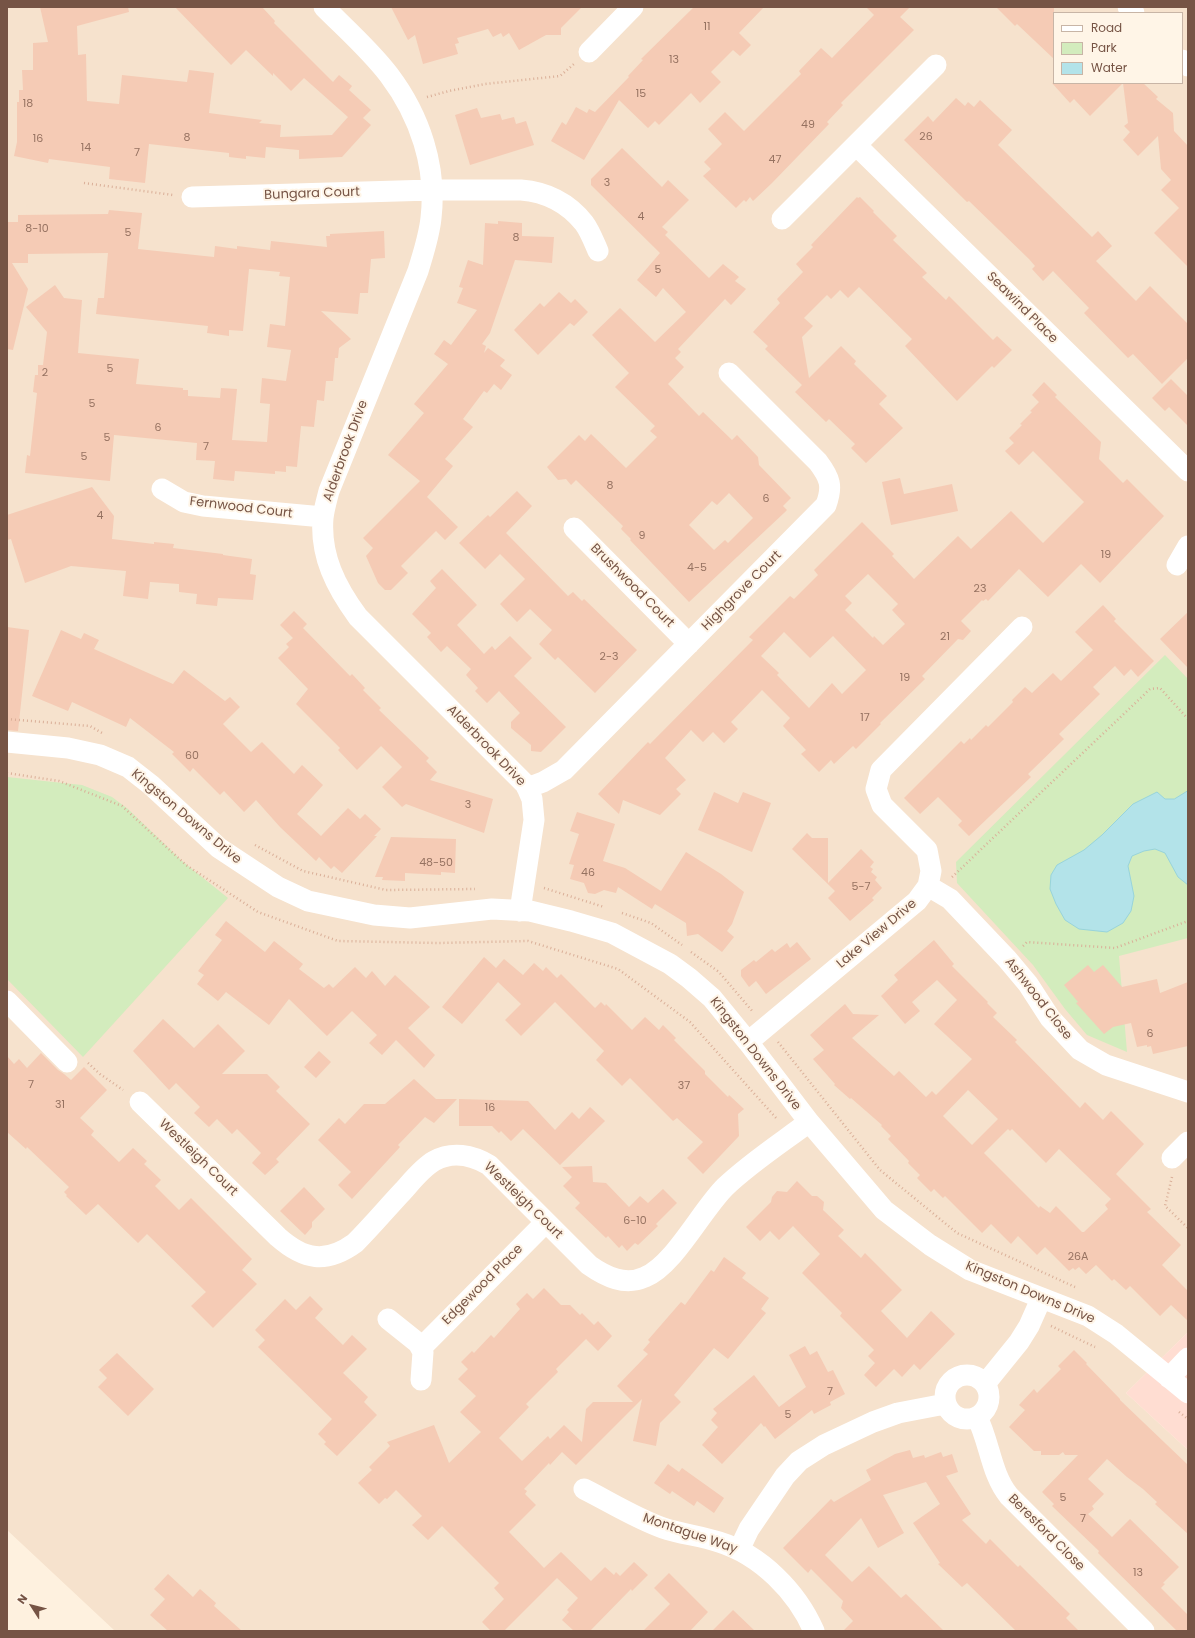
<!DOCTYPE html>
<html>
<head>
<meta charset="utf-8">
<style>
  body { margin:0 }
  #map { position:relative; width:1195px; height:1638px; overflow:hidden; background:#fef1df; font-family:Poppins,sans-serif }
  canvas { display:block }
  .frame { position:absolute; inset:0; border:8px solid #765445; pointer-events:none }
  .legend { position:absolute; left:1053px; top:12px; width:130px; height:72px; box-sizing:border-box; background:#fff5e7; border:1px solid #c8b5a6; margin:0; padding:5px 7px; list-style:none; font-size:12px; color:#765445 }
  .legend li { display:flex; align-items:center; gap:8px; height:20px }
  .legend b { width:20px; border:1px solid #c8b5a6 }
  .north { position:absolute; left:12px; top:1586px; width:40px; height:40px; -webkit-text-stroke:3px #fff5e7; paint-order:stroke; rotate:306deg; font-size:11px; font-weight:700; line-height:16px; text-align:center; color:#765445 }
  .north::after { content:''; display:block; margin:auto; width:14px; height:18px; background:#765445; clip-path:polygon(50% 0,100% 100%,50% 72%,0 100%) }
</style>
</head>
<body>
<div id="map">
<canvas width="1195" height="1638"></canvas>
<div class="frame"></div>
<ul class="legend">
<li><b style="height:5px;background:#fff"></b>Road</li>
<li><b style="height:11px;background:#d3ecbd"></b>Park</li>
<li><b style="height:11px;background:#b3e3e9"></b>Water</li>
</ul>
<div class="north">N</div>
</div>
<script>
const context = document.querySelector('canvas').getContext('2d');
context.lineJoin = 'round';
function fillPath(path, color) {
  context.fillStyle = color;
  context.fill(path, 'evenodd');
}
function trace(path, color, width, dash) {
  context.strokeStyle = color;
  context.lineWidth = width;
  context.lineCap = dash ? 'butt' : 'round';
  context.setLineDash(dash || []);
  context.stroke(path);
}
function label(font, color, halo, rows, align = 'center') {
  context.font = font + ' Poppins,sans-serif';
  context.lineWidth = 4;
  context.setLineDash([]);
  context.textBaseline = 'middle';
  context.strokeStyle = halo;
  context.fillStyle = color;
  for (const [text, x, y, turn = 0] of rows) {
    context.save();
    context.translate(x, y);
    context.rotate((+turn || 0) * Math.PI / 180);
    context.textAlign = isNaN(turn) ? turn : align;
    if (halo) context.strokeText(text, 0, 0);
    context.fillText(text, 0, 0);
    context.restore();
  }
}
const residential = new Path2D(`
  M7,7h1181v1325l-62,61 62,57v181h-1073l-108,-101zM1054,13h128v70h-128z`);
const commercial = new Path2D(`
  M1188,1332v118l-62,-57z`);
const green = new Path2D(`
  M1165,655l23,24v259l-69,18 8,96 -40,-17 -22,-26 -32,-44 -76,-82 -1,-21z
  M7,777l75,8 30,12 16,12 54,52 46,37 -145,159 -76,-78z`);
const water = new Path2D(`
  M1188,791v94l-10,-8 -13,-24 -10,-4 -11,2 -12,5 -4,10 6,30 -3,15 -8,12 -16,9 -28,-3 -14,-9 -9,-16 -6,-15 1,-14 6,-10 27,-15 18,-15 31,-31 24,-12 8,7h9z`);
const building = new Path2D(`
  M40,7h88l1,5 -52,14 1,29 8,-1 1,47 32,3 3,-29 65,7 2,-12 25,3 -5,40 53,7 -3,3 22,2 -1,12 52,-2 16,-18 -44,-39 -13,13 -18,-18v3l-27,-26 -15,15 -56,-58h87l13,14 -1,2 59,59 6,-7 13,11 -3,4 22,20 -8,8 8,7 -29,32 -43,2v-9l-33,-3 -1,11 -19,-2v3l-17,-2v-4l-80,-9 -4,39 -36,-4 1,-12 -61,-8 -1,4 -34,-7 3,-14v-40h2v-12h4l-1,-20h11v-27l15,-1z
  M391,7h191l-21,21v7h-15l-27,15 -10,-17 -6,4 -2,-4 -8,4 -5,-8 -31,9 2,5 -4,1 3,10 -35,10 -8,-29 -7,5z
  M694,7h70l-25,26 12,12 -11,11 -7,-6 -22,22 10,10 -21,21 -9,-10 -32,32 -4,-4 -7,7 -29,-28 -35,60 -33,-19 11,-19 4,3 10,-18 11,6 2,-4 6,3 34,-35 -1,-1 15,-16 -2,-1z
  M866,7h44l-10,10 14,13 -73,73 2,2 -16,17 2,2 -57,59 -19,18 -3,-4 -4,5 -2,-2 -8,8 -33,-32 8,-7 -7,-7 18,-18 -14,-15 17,-17 19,19 57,-57 -2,-3 22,-23 11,10 42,-43z
  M996,7h58v52l-37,-35 -2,2z
  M1052,83h71l-33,33 -16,-17 -4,4z
  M1123,83h20l15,14 -2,2 17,14 1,18 14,15v121l-34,-34 25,-25 -18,-18 10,-10 -10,-11 -3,-33 -20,20 -15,-16 7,-8 -6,-6 4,-3z
  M956,98l9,8 3,-4 6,5 6,-7 32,30 -14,15 94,92 6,-6 14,15 -16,15 40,40 14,-15 38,38v34l-26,26 -29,-30 -5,4 -44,-45 5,-5 -36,-37 -10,10 -11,-12 3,-3 -6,-7 -60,-58 -2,1 -63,-62 24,-24 5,6z
  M477,108l4,10 19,-4 2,6 12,-3 2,7 10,-3 8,24 -64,20 -15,-50z
  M622,148l40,39 6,-7 21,20 -27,27 6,5 -3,3 44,43 14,-14 16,13 -4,4 11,8 -15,16 -6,-6 -47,50 3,3 -6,6 9,9 -16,17 31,32 4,-4 29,28 5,-5 21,22 1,8 32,33 -8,8 4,4 -3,3 -95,89 -59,-62 1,-1 -10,-10 2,-3 -47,-46 -5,5 -5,-6 -8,1 -11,-13 32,-32 6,6 6,-7 35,34 31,-31 -7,-6 5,-5 -40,-39 14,-14 -37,-38 28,-27 35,34 31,-30 -23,-24 -7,9 -19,-17 23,-27 -69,-68v-6zM729,493l24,25 -25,25 -3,-3 -11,10 -25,-25 23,-24 5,4z
  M857,197l1,1 2,-1 14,14 -1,1 24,24 -4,4 34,33 -5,4 24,23 3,-4 44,44 4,-4 15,14 -18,18 -2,-2 -35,35 -52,-55 7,-7 -53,-52 -11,11 -8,-8 -9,9 -4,-4 -23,23 9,8 -11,11 7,41 32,-32 15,15 -2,3 33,32 -8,8 24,24 -37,35 -15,-15 4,-4 -26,-25 -3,3 -31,-30 7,-7 -37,-36 3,-3 -15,-14 27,-29 -3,-4 26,-27 -7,-8 17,-17 -2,-2z
  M109,210l33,3 -4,36 76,8 1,-11 22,3v-3l33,4 1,-9 56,6 -1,-11h4v-2l54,-3 1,27 -14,1 -3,34h-8l-2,21 -37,-3 30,28 -12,9 -1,10h-3l-2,23h-7l-2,20 -7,-1 -3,27 -13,-1 -4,41 -11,-1v6l-11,-1v3l-40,-3 -1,10 -21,-2 2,-18 -19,-1 1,-17 -83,-8 -4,46 -85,-8 2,-18 3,1 7,-63 -4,-1 2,-17h3v-10h5l4,-33 -21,-25 29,-22 9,13 18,2 -4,53 61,6 -3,25 47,4v2h5v6l32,2 1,-10 16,1 -5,51 35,2 3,-38 -10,-1 2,-25 24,3 5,-31 -24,-3 3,-23 15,2 5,-49 -11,-1 1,-4 -31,-3 -6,62 -14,-1v6l-22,-3 1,-7 -112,-12 2,-16h6l4,-45 -80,1v9h-16l16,26 -15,61 -6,-1v-127h11v-7l90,-1z
  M498,221l24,2v13l32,1 -2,26 -37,-3 -25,73 -8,11 4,2 -2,7 4,-5 17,12 -5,6 12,9 -11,15 -7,-6 -7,9 -3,-2 -21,28 10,8 -28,32 8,7 -26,31 31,30 -13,13 -9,-9 -35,35 7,7 -17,17h-6l-7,-7 -12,-27 7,-8 -10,-10 57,-57 -32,-26 36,-42 -10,-9 34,-40 -14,-10 10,-14 7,5 26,-35 -20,-7 6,-15 -4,-1 9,-27 15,5 2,-42 13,1z
  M559,292l12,11 4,-4 13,13 -14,14 -4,-3 -32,32 -24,-25 26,-27 4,4z
  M1171,379l17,17v30l-19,-19 -4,4 -13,-13z
  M1044,382l13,13 -2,2 46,45 -2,17 24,24 4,-4 37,37 -64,67 -19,-19 -33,33 -29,-28 -31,32 -2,-2 -3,2 -1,-1 -21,21 10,10 -8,9 -5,-1 -36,37 3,3 -45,44 1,1 -25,25 -3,-3 -19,18 -3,-4 -12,12 -18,-18 5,-4 -23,-24 7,-8 -28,-28 -31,32 7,7 -14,14 -11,-11 -10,10 -12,-12 -26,28 21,22 -10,9 5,5 -21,21 -37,-15 -4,14 -21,-20 50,-52 2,2 103,-104 -4,-3 41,-41 4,3 24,-24 -4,-5 48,-48 32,32 -2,2 22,23 44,-43 13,13 40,-38 32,32 41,-41 -51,-51 -14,14 -14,-14 9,-8 -5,-5 13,-13 -2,-1 12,-12 -2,-1 9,-9 -7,-7zM868,574l30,30 -6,6 13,14 -22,21 -9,-9 -1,2 -28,-28 7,-7 -7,-7zM784,632l26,26 23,-22 33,34 -24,24 -10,-11 -23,25 -32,-33 2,-2 -18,-17z
  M900,478l4,16 48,-10 6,27 -67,14 -9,-43z
  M92,487l22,29 -2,23 42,5v-2l20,2 -1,4 50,6v1l29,4 -2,15 6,1 -3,25 -35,-2 -1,8 -21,-2 1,-10 -18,-2v-8l-29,-2 -2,17 -25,-3 3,-25 -55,-5 -46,17 -14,-44 -4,1v-25z
  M517,491l15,15 -26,27 62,63 5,-4 9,9 2,-2 53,51 -42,43 -37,-36 -3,3 -16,-16 13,-14 -22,-21 -13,13 -17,-18 25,-25 -25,-25 -15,15 -26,-26 29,-28 2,2z
  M442,569l35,36 -20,20 27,29 8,-8 3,4 15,-14 22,22 -18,18 52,51 -25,25 -10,-1v-6l-20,-17v-6l9,-9 -21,-22 -12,12 -12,-12 3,-3 -12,-13 5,-6 -24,-23 -6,6 -14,-15 4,-4 -19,-19 24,-26 -6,-7z
  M1103,605l13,14 -2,2 40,40 -16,16 -7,-8 -7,7 -9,-10 -22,21 7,7 -41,40 5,5 -36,35 3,3 -62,59 -11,-11 4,-4 -24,-24 -18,17 -16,-16 57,-57 3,3 6,-6 1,2 15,-15 2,2 25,-25 -1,-2 13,-13 7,6 21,-20 8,8 32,-31 -18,-18z
  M294,611l13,13 -5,5 1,-1 47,48 2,-2 13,14 -2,2 18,18 -2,2 50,48 -3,3 11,11 -7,8 63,19 -9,34 -78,-29 -4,3 -20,-20 20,-20 -21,-21 -24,24 -19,-20 2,-2 -44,-44 12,-15 -30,-31 11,-11 -3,-3 7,-6 -13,-13z
  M1188,612v56l-28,-29z
  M7,627l22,3 -11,101 -11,-1z
  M61,630l20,9 3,-6 15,7 -5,9 79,35 11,-14 41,31 5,-4 10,10 -17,17 28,28 11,-10 32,32 8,-9 21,20 -26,29 24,22 27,-28 12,11 5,-5 16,15 -7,7h3l-35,37 -8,-7 -3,3 -12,-12 -3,4 -36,-34 -24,-27 -12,12 -20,-21 -4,4 -27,-27 -3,4 -18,-18 2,-2 -44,-34 -4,9 -54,-25 -4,9 -36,-15z
  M714,792l24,11 5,-11 28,11 -19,49 -54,-22z
  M577,812l38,12 -12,37 22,7 36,23 25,-39 35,22 23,18 -12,32 -5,7 7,6 -12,15 -24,-18 -11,2 -1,-13 -31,-19 -3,5 -34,-22 -2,6 -12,-3 -9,4 -7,-1 -4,-10 -14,-4 4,-14 -5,-1 10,-30 -9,-3z
  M807,833l5,5h16v45l33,-34 13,13 -4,5 3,2 -2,3 6,5 -2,3 7,8 -10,10 2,2 -24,21 -22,-23 7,-7 -43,-42z
  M391,837l65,2 -1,34 -14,-1v3l-36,-2v8l-23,-1 1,-3h-8z
  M226,921l39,31 9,-11 29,23 -4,5 25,19 5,-4 4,4 22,-21 11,11 6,-7 13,15 10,-11 35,32 -22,21 27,27 -11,13 -28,-28 -14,15 -13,-12 8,-8 -25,-24 -25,25 -38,-37 -20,26 -43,-33 -8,9 -21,-17 7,-9 -6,-4 24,-31 -7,-5z
  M934,940l20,24 -2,2 36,36 -1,1 10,10 -4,4 24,23 -2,2 65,66 5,-6 18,18 8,-9 33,33 -28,30 35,35 -4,3 34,33 -19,20 26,26v30l-17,-16 -11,11 -30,-30 -4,4 -12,-11 -2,2 -16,-16 -10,9 -7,-7 -4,3 -2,-2 -4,3 -24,-24 -8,8 -19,-19 -7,8 -20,-20 -9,9 -37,-37 -2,2 -9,-9 -3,3 -14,-14 3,-3 -12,-12 1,-2 -21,-22 3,-3 -10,-10 1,-1 -31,-27 -1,1 -16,-14 1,-1 -22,-25 11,-9 -14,-15 35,-31 8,10 26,1 -27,23 42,38 5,-5 27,26 6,-6 4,4 36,-36 -38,-35 23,-24 -20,-20 -25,22 8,9 -15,13 -24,-28 17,-16 -4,-5zM968,1090l30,29 -26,26 -29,-29zM1008,1129l2,2 2,-2 34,34 13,-14 52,50 -6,6 3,4 -24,23h-2l-26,-26 -6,7 -10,-7 -1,2 -55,-55z
  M797,942l14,17 -45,35 -10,-13 -7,6 -8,-11v-6l13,-10 2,2 16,-13 3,3 12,-9 3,5z
  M484,957l12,11 8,-9 19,16 11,-12 9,8 3,-4 11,11 4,-4 34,34 6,-6 4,4 1,-2 26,26 13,-13 14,13 4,-5 13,13 -2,2 31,31v3l23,23 1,-2 15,14 -6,5 1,22 -36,38 -16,-16 16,-16 -26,-24 -4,3 -43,-43 -8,8 -26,-26 8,-9 -49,-49 -34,34 -16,-16 16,-16 -23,-22 -36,42 -20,-17z
  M1088,965l6,7 9,-7 19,22 35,-8 3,14 28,-11v64l-35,8 -2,-8 -4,1v-2l-10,2 -6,-24 -18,4 -9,7 -28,-31 2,-1 -14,-17z
  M163,1019l31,29 24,-24 27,27 -23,23h45l13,13 -4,4 34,33 -34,35 3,3 -14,13 -13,-12 9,-10 -24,-24 -5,5 -15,-15 -8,8 -15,-14 6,-6 -24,-24 -7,7 -36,-39z
  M319,1051l12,11 -15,16 -12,-11z
  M41,1053l17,17 6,4 7,6 13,-13 23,23 -27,28 14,13 -3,4 28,27 14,-14 14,13 -3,3 17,16 -6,6 24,24 12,-12 61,61 -10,11 15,14 -44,44 -22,-22 15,-14 -59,-58 -9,9 -40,-39 -12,11 -20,-19 1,-1 -3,-3 5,-5 -42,-40 -1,2 -19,-17v-76l7,8 5,-5 8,9z
  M414,1079l22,20h21l-23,24 -9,-6 -27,28 2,2 -48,52 -14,-14 13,-13 -33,-32 21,-22 6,6 19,-20h21z
  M459,1099l69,2 27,29 17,-18 7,7 11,-12 15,14 -45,44 -37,-36 -12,12 -10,-10 -2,2 -7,-7h-33z
  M592,1166l1,16 13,1 23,24 11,-11 8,7 15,-14 14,14 -21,21 2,2 -20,19 -3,-2 -8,8 -5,-6 -3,3 -11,-12 -2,2 -31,-30 5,-5 -17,-17 9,-9 -10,-10z
  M797,1181l15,15h5l7,6 -1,8 21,20 -6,6 23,22 4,-5 37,37 -21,21 26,27 24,-27 24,23 -35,36 -6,-6 -12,13 -8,-8 -18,18 -12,-12 11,-12 -7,-7 6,-6 -34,-34 2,-3 -40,-40 18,-19 -27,-28 -14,14 -9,-9 -10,10 -14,-14 25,-25 1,-5 5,-6 10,1z
  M304,1187l21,22 -13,13v5l-7,8 -25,-24z
  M724,1257l22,16 -4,5 27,20 -8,11 5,4 -38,46 -14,-11 -40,47 7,7 -21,21 -4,23 -23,-5 9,-42 -66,66 -14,-13 -12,13 -1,-2 -25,26 3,2 -2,3 11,11 -27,27 35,36 17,-16 30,29 14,-14 9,8 2,-3 4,4 14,-14 14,13 -16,16 -1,-2 -41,42h-16l-12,-11 7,-8 -2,-2 11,-12 -21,-20 -53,53h-13l-9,-9 22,-23 -10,-11 5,-5 -57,-57 -14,14 -16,-15 10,-9 -26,-26 -9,9 -2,-1 -6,6 -21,-21 14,-13 -3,-3 21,-21 -3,-4 47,-17 15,38 32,-31 -21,-20 16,-16 -18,-17 10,-10 -7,-7 11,-11 2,2 17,-18 3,3 26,-29 -4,-5 11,-11 6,6 11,-11 17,17h9l10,10 2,-2 12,12 4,-4 14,15 -14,15 -12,-12 -30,30 2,3 -32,32 3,3 -30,31 23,23 26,-25 2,3 14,-14 18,17 4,-33 7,-7h40l-16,-16 31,-32 -5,-4 7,-8 -2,-2 33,-38 4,3 26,-35 3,2z
  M310,1296l13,13 -8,9 28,27 9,-10 15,14 -24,24 25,24 -4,5 13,13 -40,41 -13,-12 2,-2 -8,-8 14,-15 -74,-72 7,-7 -10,-10 30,-31 11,11z
  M805,1346l5,9 7,-4 11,21 5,-2 12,24 -15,8 1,3 -17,9 -2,-4 -37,29 -10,-13 -1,1 -3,-4 -39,41 -20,-19 16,-18 -7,-7 6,-7 -4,-4 41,-34 25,32 27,-20 -17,-32z
  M1074,1350l13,13 -1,1 34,35v1l68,65v69l-33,-30 2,-2 -14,-13 -16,-12 -20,-18 -19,20 16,15 -12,12 2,3 -6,5 24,23 18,-18 49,48 -16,16 2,1 -4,4 27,27v16h-11l-79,-78 1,-2 -47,-45 2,-2 -12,-12 36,-37h-13l-2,-3 -4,3h-18v-4h-7l-25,-24 16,-17 -6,-5 15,-16 3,4 24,-24 -3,-3z
  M117,1353l37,36 -26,27 -30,-29 9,-9 -8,-8z
  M910,1450l3,8 11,-3 1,3 16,-6 2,5 9,-3 6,18 -12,4 25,38 -9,6 24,24 4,-5 28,28 2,-2 9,9 41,40 -4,4 13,13h-63l-49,-48 -5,4 -24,-23 2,-1 -27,-40 27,-19 -14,-22 -43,13 21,38 -26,15 -17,-30 -36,37 27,27 17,-16 32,32 5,-4 38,37h-101l10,-10 -12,-13 2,-7 -32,-32 -3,4 -25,-25 48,-49 3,3 37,-22 -5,-10 29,-16z
  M668,1464l11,8 3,-4 42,30 -10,15 -17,-12 -3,5 -22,-15 -2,3 -16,-11z
  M669,1573l39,39 -18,19h-47l27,-27 -16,-16z
  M168,1574l25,23 7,-8 16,14 -2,3 28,25h-74l-18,-16 15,-16 -11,-10z
  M733,1610l22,21h-43z`);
const path = new Path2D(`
  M427,97l22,-6 36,-7 75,-8 14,-12
  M84,183l89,12
  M7,719l83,7 14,8
  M7,773l52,8 63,25 64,59 72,47 80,29 100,2 90,-2 90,28 72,53 87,97
  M255,845l48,26 83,19 89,-1
  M952,877l198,-188 10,-1 28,31
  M544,888l60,19
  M622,913l29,10 31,22
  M1023,946l4,-4 88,6 73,-27
  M691,952l28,20 34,40
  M778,1042l102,128 77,63 118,54
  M88,1063l12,11 23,16
  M1172,1177l-7,29 23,22
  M1051,1326l44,21
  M1179,1412l9,7`);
const minor = new Path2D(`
  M324,7c22,22 47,44 65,68 31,41 48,92 42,143 -2,19 -8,36 -13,53l-89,220c-2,8 -5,18 -6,27 -3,38 13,69 35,99l168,168 6,14 2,21 -14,91
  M1128,7l6,6
  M589,52l44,-45
  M1182,60l6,6
  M856,145l332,326
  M192,197l240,-7h89c25,2 47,13 63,33 6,8 10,19 14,28
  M782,219l154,-154
  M162,489l22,13 19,4 120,11
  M574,528l115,116
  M1177,565l11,-19
  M7,742l61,6 32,7 28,12 23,18 68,63 59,39 30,14 66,14 36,3 82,-9 38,2 41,10 41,12 58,31 19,14 23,20 36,44 61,80 75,88 46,35 40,25 118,46 28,18 72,59
  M527,788l16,-6 21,-12 262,-265c7,-19 4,-27 -8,-43l-89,-89
  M928,886l22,13 57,60 21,25 22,34 30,32 26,15 82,27
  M7,1001l60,61
  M748,1042l169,-141 11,-15 3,-15 -4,-21 -45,-45 -6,-16 5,-19 141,-143
  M140,1102l138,135c26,23 48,27 77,6 17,-17 32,-35 48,-52 9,-10 19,-23 31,-30 18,-10 38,-6 55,4l100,100c17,12 36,21 56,12 29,-12 56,-66 80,-90 25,-24 56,-44 84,-65
  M1172,1158l16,-16
  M388,1319l30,24 5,9 -2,28
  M421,1348l125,-126
  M945 1397a22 22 0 1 1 44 0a22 22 0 1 1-44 0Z
  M1169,1378l19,-20
  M985,1384l34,-42 10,-16 12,-27
  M977,1417c13,26 14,57 32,79l135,135
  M584,1489c26,13 51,29 79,39 18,6 38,8 56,14 42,13 78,50 95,89
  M739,1550l10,-21 36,-53 14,-15 25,-16 49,-23 25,-9 47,-9`);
const numberNames = [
  ["11",707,27],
  ["13",674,60],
  ["15",641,94],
  ["18",28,104],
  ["49",808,125],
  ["26",926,137],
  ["8",187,138],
  ["16",38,139],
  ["14",86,148],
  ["7",137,153],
  ["47",775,160],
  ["3",607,183],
  ["4",641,217],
  ["8-10",37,229],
  ["5",128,233],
  ["8",516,238],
  ["5",658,270],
  ["5",110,369],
  ["2",45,373],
  ["5",92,404],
  ["6",158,428],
  ["5",107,438],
  ["7",206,447],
  ["5",84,457],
  ["8",610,486],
  ["6",766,499],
  ["4",100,516],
  ["9",642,536],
  ["19",1106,555],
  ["4-5",697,568],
  ["23",980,589],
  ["21",945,637],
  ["2-3",609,657],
  ["19",905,678],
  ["17",865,718],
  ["60",192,756],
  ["3",468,805],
  ["48-50",436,863],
  ["46",588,873],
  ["5-7",861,887],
  ["6",1150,1034],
  ["7",31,1085],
  ["37",684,1086],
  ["31",60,1105],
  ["16",490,1108],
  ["6-10",635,1221],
  ["26A",1078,1257],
  ["7",830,1392],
  ["5",788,1415],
  ["5",1063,1498],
  ["7",1083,1519],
  ["13",1138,1573]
];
const streetNames = [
  ["Bungara Court",312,194,-2],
  ["Seawind Place",1022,308,45],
  ["Alderbrook Drive",346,451,-70],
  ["Fernwood Court",241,508,7],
  ["Brushwood Court",632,586,45],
  ["Highgrove Court",742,591,-45],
  ["Alderbrook Drive",486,746,46],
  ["Kingston Downs Drive",186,817,40],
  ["Lake View Drive",877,934,-40],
  ["Ashwood Close",1038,999,52],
  ["Kingston Downs Drive",755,1054,52],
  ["Westleigh Court",198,1158,44],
  ["Westleigh Court",523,1201,44],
  ["Edgewood Place",483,1285,-45],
  ["Kingston Downs Drive",1030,1293,23],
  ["Beresford Close",1046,1533,45],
  ["Montague Way",690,1534,19]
];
fillPath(residential, '#f6e2cd');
fillPath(commercial, '#ffddd2');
fillPath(green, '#d3ecbd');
fillPath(water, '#b3e3e9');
trace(water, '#98d4db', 1);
fillPath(building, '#f5cbb5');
trace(path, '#daaf98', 2.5, [1, 3]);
trace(minor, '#fff', 21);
label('11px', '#967261', null, numberNames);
label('13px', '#765445', '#fff5e7', streetNames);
</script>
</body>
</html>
